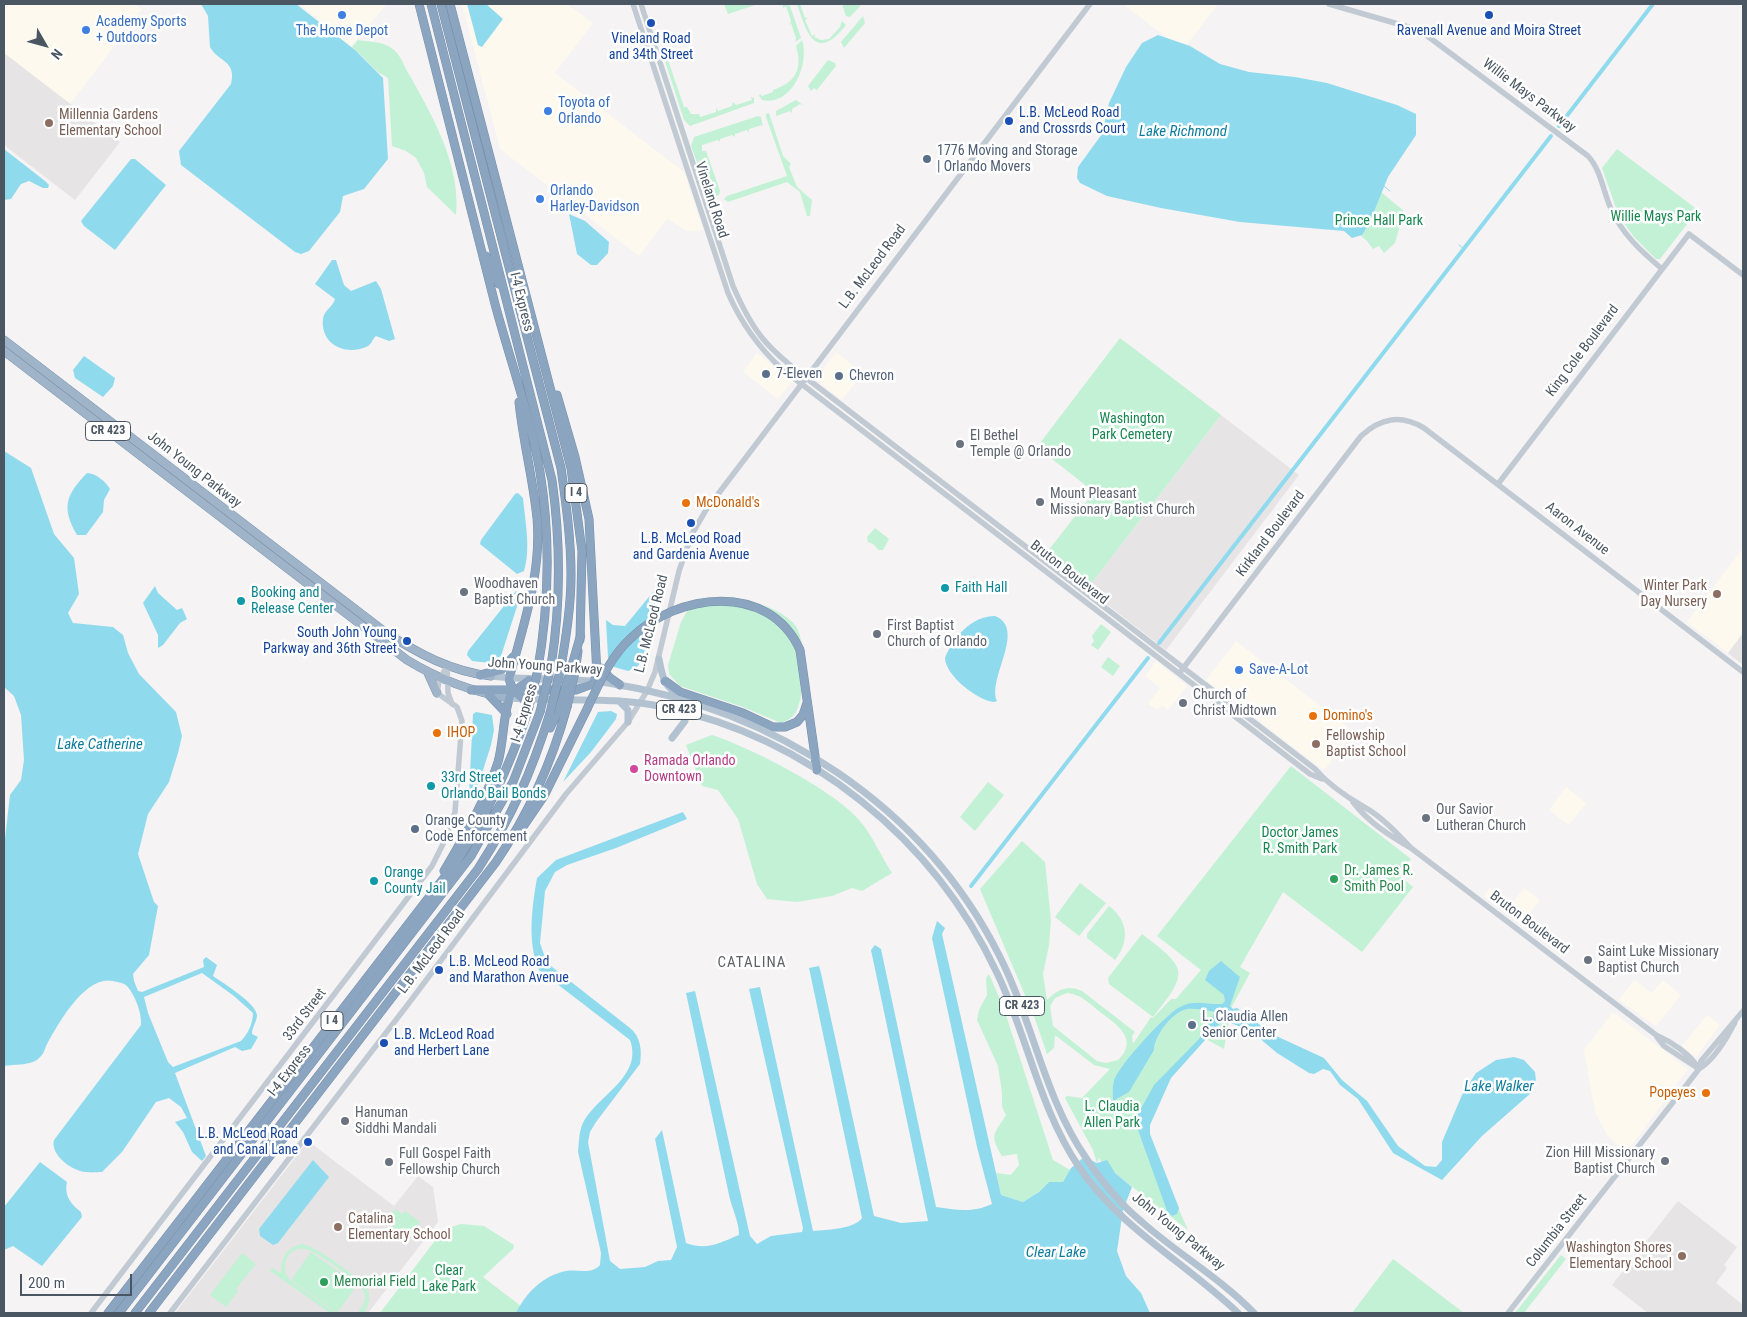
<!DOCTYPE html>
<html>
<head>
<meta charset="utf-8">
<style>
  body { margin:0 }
  #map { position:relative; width:1747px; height:1317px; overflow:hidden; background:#f5f3f3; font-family:"Roboto Condensed",sans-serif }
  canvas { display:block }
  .frame { position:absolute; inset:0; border:5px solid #4a5661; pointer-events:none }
  .north { position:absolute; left:20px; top:20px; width:50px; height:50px; -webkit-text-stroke:4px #fff; paint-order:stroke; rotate:128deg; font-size:14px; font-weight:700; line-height:20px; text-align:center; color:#4a5661 }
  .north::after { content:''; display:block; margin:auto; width:18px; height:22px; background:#4a5661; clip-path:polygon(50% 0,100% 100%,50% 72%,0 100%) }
  .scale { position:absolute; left:20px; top:1274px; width:112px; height:22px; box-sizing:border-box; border:2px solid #4a5661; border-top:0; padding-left:6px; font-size:15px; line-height:18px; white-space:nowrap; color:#4a5661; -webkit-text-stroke:4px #fff; paint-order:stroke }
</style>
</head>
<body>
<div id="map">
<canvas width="1747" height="1317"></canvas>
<div class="frame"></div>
<div class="north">N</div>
<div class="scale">200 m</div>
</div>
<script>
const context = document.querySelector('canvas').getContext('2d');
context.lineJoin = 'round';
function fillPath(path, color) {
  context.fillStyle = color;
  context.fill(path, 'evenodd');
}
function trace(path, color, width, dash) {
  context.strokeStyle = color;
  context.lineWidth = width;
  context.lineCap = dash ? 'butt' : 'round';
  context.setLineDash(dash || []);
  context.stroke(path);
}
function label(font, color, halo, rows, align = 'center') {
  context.font = font + ' "Roboto Condensed",sans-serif';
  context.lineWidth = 5;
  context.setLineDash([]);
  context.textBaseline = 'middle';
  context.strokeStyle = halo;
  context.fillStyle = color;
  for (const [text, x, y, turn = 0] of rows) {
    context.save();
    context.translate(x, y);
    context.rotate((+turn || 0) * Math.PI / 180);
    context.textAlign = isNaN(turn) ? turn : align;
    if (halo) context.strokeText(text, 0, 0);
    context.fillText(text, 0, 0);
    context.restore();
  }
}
const commercial = new Path2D(`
  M4,4h130l8,6 -72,94 -66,-51z
  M299,4h88l-36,42z
  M462,4h105l26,19 -38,50 129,99 19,58 -16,1 -20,-12 -28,37 -139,-107z
  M1123,4h95l-35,46z
  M836,352l27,21 -21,27 -27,-21z
  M757,353l35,28 -14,18 -35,-27z
  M1743,548v85l-15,20 -41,-31z
  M1236,641l118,91 -28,36 -4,1 -116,-89z
  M1156,661l31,25 -19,24 -6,-5 -5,5 -9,-6 12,-16 -15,-12z
  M1566,787l20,16 -17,22 -20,-15z
  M1490,888l22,16 12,-16 16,12 -19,25 -37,-29z
  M1634,980l18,13 11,-13 18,15 -25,31 -37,-26z
  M1613,1012l75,57 -62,84 -18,-17 -13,-24 -11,-62z
  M1707,1015l13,10 -24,32 -14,-11z`);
const education = new Path2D(`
  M4,53l116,89 -45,58 -71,-55z
  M1221,415l78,60 -133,175 -79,-61z
  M1743,633v32l-15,-12z
  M308,1141l86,65 24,-30 15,11 5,35 -70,91h-193z
  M1678,1201l59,46 -13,18 3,3 -11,15 27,22v8h-95l-36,-28z`);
const green = new Path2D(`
  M724,4h34l-30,10z
  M783,4l7,2 11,32 -6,4 1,-4 -5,-15 -2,2 2,-4 -5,-15 -3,2z
  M797,4h3l5,14h3l-3,2 7,16 3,-2 -1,3 7,3 8,-1 11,-12 2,-6 4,4c-30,38 -39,9 -49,-21z
  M842,4h20l-12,13 -4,-1z
  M863,16l2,7 -21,25 -3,-6z
  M358,40c13,2 26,1 36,10 7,5 11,19 16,26 23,41 51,90 46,139l-29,-28 -3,-14 -8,-15 -10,-7 -14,-5 -4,-68 -10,-6 -26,-25z
  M802,40c8,25 -11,67 -40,60l-3,-4 1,-2 2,2 11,-4v-2c23,-8 30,-21 23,-44z
  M671,58l-3,2 16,47h3l4,7h8l1,3 16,-5v-4l2,3 14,-5 1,-4 3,3 16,-5 -1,-3 3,1v5l-64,23 -6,-6 -19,-59z
  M828,60l7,3 1,3 -19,24 -3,-2 -3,3 -3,-5z
  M796,100l7,5 -3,-1 -8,5v4l-2,-2 -14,5v3v-8z
  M769,113l14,43 8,8 -2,3 8,20 15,13 -2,16h-3l-7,-24 -13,-10 -59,20 -4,-3 3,-3 60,-20 -21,-59v-3z
  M758,116l3,1 2,10 -1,-2 -13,4v4l-2,-3 -12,4v3l-3,-2 -12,4v3l-2,-2 -16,5v6h4l14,40 -1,4 -9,3 -19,-52 3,-9z
  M1617,149l81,61 -38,49h-4l-22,-22 -8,-11 -10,-18 -14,-40z
  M1376,188l28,23 -9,32 -11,10 -5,-7 -6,3 -6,-8 -18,-16z
  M1120,338l101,77 -134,174 -43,-33 50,-64 -57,-45z
  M875,528l14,11 -6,11h-4l-6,-6 -5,-2 -1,-5z
  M729,597c19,2 58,13 68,31 9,16 8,68 -1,84 -4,6 -9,9 -15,11l-38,-16 -63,-21 -11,-12 -1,-9 13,-43 6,-11 10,-11 9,-2z
  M1101,624l10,8 -13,18 -7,-5 3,-4 -2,-5z
  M1108,657l12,9 -7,10 -12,-9z
  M712,735c39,13 121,54 148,86 12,14 21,35 32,52l-30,18 -10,-3 -20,8 -35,6 -30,-3 -10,-15 -19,-65 -20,-29 -16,-4 -16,-41z
  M1291,766l120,93 -12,16 14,12 -51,65 -79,-60 -43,75 10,6 -19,35 -7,41 -18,-10 -43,42 -21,46 46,103 -85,-66 -4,-6 -2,5 -4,-13 -28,-52 2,-2 15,2 28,-29 -16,-4 -39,-30 -1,13 -7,6 -12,-35 -55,-130 42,-48 23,21 6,58 -2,25 -6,29 4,26c10,-10 20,-16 35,-9l53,41 -3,4 1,8 18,-27 2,1 18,-19h5l25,-29 -44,-34zM1067,993c14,1 23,11 33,19 16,12 40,27 18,48l-12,3 -9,-2 -44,-35 -3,-20 5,-8z
  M988,782l16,13 -29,36 -15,-14z
  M1080,883l26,20 -27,33 -24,-19z
  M1109,906c19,14 21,36 6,54l-28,-22v-4z
  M1142,934c46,35 47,38 11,83l-44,-33 -1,-6z
  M989,974l14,32 50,154 17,10 -7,12h-14l-10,10 -16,10 -22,-7 -5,-22 15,2 8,-10 -2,-11 -15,2c-13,-22 -8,-21 4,-41l-4,-8v-14l-4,-27 -21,-46 2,-10 8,-15 -1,-17z
  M395,1209l7,5 3,-3 15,11 -13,16 -15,-11 4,-5 -6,-6z
  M461,1224l23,2 30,19 -1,4 -30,28 47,36h-150l60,-79 8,-6z
  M302,1244c13,2 61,35 66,47 3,8 0,16 -4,22h-6l7,-13c0,-4 0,-7 -3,-11 -5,-9 -47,-39 -57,-40 -19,-3 -26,20 -14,32l45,32h-6l-60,-42 2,-3 9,5c0,-15 5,-26 21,-29z
  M311,1252l46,33 -20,28 -46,-33z
  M242,1253l14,11 -20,25 2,2 -12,16 -16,-12z
  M1561,1255l5,4 -42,54h-9z
  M1393,1259l71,54h-112z`);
const water = new Path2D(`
  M201,4h95l59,46 28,28 5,81 -24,30 -21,7 -3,16 -31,39 -8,3 -6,-2 -114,-87 -2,-14 52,-67c6,-24 -13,-22 -21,-37l-2,-31z
  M467,4h19l17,15 -21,28 -4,-2z
  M1158,35l32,11 30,18 29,8 46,5 32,6 70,22 19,9v21l-28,42 -19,47 -7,11 -10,3 -8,-7 -104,-9 -79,-14 -54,-12 -27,-13 -3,-5 1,-11 24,-33 7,-31 17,-36 16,-24z
  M4,149l41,32 4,4 -1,3h-5l-14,-7 -8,3 -10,15 -7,1z
  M131,159h4l31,26 -51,65 -31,-24 -3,-5z
  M569,214l16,7 24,21 -1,11 -11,12h-6l-14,-11z
  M332,260h4l8,25 7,6 25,-10 5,8 14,50 -6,2 -13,-5c-4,3 -4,9 -10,11 -21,9 -46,-3 -43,-28 1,-9 10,-12 12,-20l-20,-15z
  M84,356l31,22 -2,8 -10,11 -28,-19 -2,-8z
  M4,451l27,17 23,66 20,24 5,36 -11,19 5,10 40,4 10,8 5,18 11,21 37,38 6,24 -4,17 -9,29 -21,32 -10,40 16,48 4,4 -9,49 -16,19 1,7 4,10 4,1 62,-25 -1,-7 3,-3 11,8 -4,11c10,7 43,27 44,39 0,6 -5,12 -5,19l6,3 -7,12 -9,2 -7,-4 -60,26 31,83 -4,5 -10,-9 -9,-20 -8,-10 12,-4 -6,-11 -12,-9 -13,4 -34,50 -20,20c-5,0 -11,1 -16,0 -14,-1 -36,-17 -32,-32l87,-115c1,-12 -6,-30 -14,-39 -3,-3 -10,-4 -14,-5 -28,-6 -55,43 -66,63 -2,4 -3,10 -7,13 -7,9 -26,7 -36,9v-219l6,-52 11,-15 3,-20 -3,-45 -7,-19 -10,-9zM202,973l32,23 19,17c0,10 -5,21 -12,28l-68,26 -5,-5 -20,-49 -4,-16z
  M87,473c9,0 19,9 23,16l-6,11 -1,12 -17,23h-9c-16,-28 -11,-40 10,-62z
  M518,493l5,5c2,22 8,51 1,73l-7,3 -37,-30 1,-4 34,-46z
  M155,586l3,7 19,17 5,-2 5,11 -7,4 -17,22 -5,3v-13l-15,-32z
  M657,587l3,2 -17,68 -5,9 -10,5 -14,-4 -6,-10 -2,-37 7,5 12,1z
  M516,591l5,3 -20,62 -10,7 -19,-2 -5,-6 1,-4z
  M995,616c32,13 -8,62 2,85l-3,1c-16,-1 -49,-27 -49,-44 8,-21 27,-42 50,-42z
  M611,711l6,3 -1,5 -25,33 -28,30 35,-70z
  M476,712l16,3 2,15 -3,15 -14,44 -7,7 -1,-2 4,-80z
  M683,812l4,7 -71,29 -49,17 -12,7 -10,19 -5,52 7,20 83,65c11,9 12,23 10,36l-44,58 -6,10 -2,10 22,119 10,8 25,-2 13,-6 13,-1 6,-13 -22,-108 7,-9 24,113c21,8 33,0 53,-8 0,-14 -7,-26 -10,-40l-43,-202 9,-2 55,245 7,8 14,-8 31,-4 1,-4 -54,-239 11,-2 53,244c14,-1 41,-2 49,-13l-53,-250 10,-2 2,7 53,243 27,7 27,-2 -57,-271 4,-5 6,4 55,258c20,3 37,6 56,-3l-15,-57 -45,-209 5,-17 8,7 -3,6 59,261 22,7 16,-10 10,-10h14l8,-14 13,-11 13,6 10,-3 8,13 17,14 -9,23 -6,41 9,25 15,17 9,20h-634c10,-20 26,-37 50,-42 12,-2 25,4 34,-6l1,-12 -23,-101c1,-10 1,-23 6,-31 16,-27 59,-45 46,-81l-91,-70c-12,-28 -7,-63 -2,-92l19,-18z
  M1221,961l19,16 -10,29 3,3 4,-1 37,27 50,23 18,22 25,21 31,45 27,20 11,1 6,-7v-18l20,-47 14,-22 20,-13 18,-3 10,3 11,12 1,9 -5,12 -49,43 -40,44 -49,-27 -35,-54 -18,-14 -10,-14 -7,-2 -9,5 -5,-1 -32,-20 -26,-22 -28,-11 -52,58 -21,47v9l29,74 -2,6 -5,2 -5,-5 -29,-81v-16l16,-29 45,-46 16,-27c-9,-2 -19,-4 -28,-3 -15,3 -33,27 -33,41l-25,42 -16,9c0,-6 -1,-14 1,-20 4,-15 52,-67 66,-74 14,-8 28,-2 42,-3l3,-3 -1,-6 -19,-15 4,-9z
  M313,1160l16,17 -51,66 -5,2 -13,-9 -1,-7z
  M40,1162l27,20c-3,14 4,22 14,30l1,5 -40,49 -29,-20 -9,4v-43z`);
const stream = new Path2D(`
  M1384,186l6,5
  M1459,245l5,4`);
const canal = new Path2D(`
  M1559,126l94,-122
  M1159,643l392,-507
  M971,886l177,-228`);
const tertiary = new Path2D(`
  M633,4l95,289c13,30 29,53 54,76l528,405 12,5
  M641,4l92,282c20,46 33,61 72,91l510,392c14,16 30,27 49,38 17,9 33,26 47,41
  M1329,4l83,24 14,7 162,121c13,14 15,35 23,53 11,25 31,43 51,60
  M1498,484l191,-250 54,41
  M447,665l1,28 4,11
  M1181,671l180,-235c20,-18 39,-22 63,-8l319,244
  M1353,802c15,20 37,34 58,46l245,187c16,7 34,19 43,34
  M1657,1037l7,9 35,23
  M1699,1069l2,-8 42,-50
  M91,1313l341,-447 15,-30 8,-24 7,-91 -5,-14 -20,-14 2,-11 8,-17
  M170,1313l239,-310 157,-209 62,-72 19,-31 8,-19 24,-101 13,-37 14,-24 384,-506
  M1508,1313l191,-244c16,-10 28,-31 36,-47`);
const primary = new Path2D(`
  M659,659c3,16 5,30 22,36
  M491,676c39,5 79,1 117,7 166,26 316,122 392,274 33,65 44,140 86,201 16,24 34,46 56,64 36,32 78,56 112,91
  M509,698c51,4 103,-2 154,9 146,30 271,132 334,266 31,64 42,135 82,194 42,62 107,96 159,146
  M619,701l9,9v12
  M672,738l13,-17 -5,-10`);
const trunk = new Path2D(`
  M4,340l381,292c32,21 67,40 106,44
  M4,351l403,309c33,20 65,32 102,38
  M427,671l10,22`);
const motorway = new Path2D(`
  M419,4c25,100 50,200 76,300 15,56 35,111 45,168 11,68 9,135 -3,202
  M431,4l121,476c9,64 9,123 -1,186
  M441,4l120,464c5,35 10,71 10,107 0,31 -5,62 -10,92
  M450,4l121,464 11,83 -2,89
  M486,256l13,28
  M519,402c4,39 14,77 18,116 5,55 -14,108 -28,161l4,11 10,9
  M800,650l17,120
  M601,668l9,10 10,7
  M575,672l3,-21
  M480,675l21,-5 13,-14
  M665,681l15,11 63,21 30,14h12l12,-5 6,-7 4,-12
  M471,690h105l16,-6 5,-9 -8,-156 -14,-62 -18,-62
  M489,695l18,19
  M550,728l10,-21
  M516,837l28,-41 43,-87
  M444,871c20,-34 42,-71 54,-109 6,-21 5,-51 13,-68l18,-14
  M108,1313l349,-452c31,-47 53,-96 71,-150
  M119,1313l352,-457 42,-74 27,-70
  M135,1313l343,-444c34,-53 53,-95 72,-156
  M149,1313l347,-451c32,-47 56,-100 71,-155`);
const motorwayBridge = new Path2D(`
  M560,707l21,-73
  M567,707l8,-35
  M587,709c12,-25 23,-52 44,-71 46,-45 138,-57 169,12
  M528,711l9,-37
  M540,712l11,-46
  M550,713l11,-46`);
const markers = [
  [342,15,5,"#3f7fe0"],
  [1489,15,5,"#1a4fb4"],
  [651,23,5,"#1a4fb4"],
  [86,30,5,"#3f7fe0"],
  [548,111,5,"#3f7fe0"],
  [1009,121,5,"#1a4fb4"],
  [49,123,5,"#8d6e63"],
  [927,159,5,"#5c6f8a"],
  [540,199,5,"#3f7fe0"],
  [766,374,5,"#5c6f8a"],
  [839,376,5,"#5c6f8a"],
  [960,444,5,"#6b7280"],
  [1040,502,5,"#6b7280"],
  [686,503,5,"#e8710a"],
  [691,523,5,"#1a4fb4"],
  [945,588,5,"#0f9aa8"],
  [464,592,5,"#6b7280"],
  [1717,594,5,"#8d6e63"],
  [241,601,5,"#0f9aa8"],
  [877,634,5,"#6b7280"],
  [407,641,5,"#1a4fb4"],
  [1239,670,5,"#3f7fe0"],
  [1183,703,5,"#6b7280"],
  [1313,716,5,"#e8710a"],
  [437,733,5,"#e8710a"],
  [1316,744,5,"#8d6e63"],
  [634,769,5,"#d1479c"],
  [431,786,5,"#0f9aa8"],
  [1426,818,5,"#6b7280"],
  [415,829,5,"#5c6f8a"],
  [1334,879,5,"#2e9e5b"],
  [374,881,5,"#0f9aa8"],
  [1588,960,5,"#6b7280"],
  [439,970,5,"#1a4fb4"],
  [1192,1025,5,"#5c6f8a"],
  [384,1043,5,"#1a4fb4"],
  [1706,1093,5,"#e8710a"],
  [345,1121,5,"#6b7280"],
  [308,1142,5,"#1a4fb4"],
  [1665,1161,5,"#6b7280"],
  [389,1162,5,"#6b7280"],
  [338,1227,5,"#8d6e63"],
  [1682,1256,5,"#8d6e63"],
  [324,1282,5,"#2e9e5b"]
];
const shields = [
  [108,431,45],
  [576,493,22],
  [679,710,45],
  [1022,1006,45],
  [332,1021,22]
];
const shieldNames = [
  ["CR 423",108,431],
  ["I 4",576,493],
  ["CR 423",679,710],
  ["CR 423",1022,1006],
  ["I 4",332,1021]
];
const shopNames = [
  ["Academy Sports",96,22],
  ["+ Outdoors",96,38],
  ["The Home Depot",342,31,"center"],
  ["Toyota of",558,103],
  ["Orlando",558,119],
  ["Orlando",550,191],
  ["Harley-Davidson",550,207],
  ["Save-A-Lot",1249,670]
];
const transitNames = [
  ["Ravenall Avenue and Moira Street",1489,31],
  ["Vineland Road",651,39],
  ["and 34th Street",651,55],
  ["L.B. McLeod Road",1019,113,"left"],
  ["and Crossrds Court",1019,129,"left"],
  ["L.B. McLeod Road",691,539],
  ["and Gardenia Avenue",691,555],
  ["South John Young",397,633,"right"],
  ["Parkway and 36th Street",397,649,"right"],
  ["L.B. McLeod Road",449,962,"left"],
  ["and Marathon Avenue",449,978,"left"],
  ["L.B. McLeod Road",394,1035,"left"],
  ["and Herbert Lane",394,1051,"left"],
  ["L.B. McLeod Road",298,1134,"right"],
  ["and Canal Lane",298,1150,"right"]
];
const streetNames = [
  ["Willie Mays Parkway",1529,96,37],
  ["Vineland Road",711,200,72],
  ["L.B. McLeod Road",873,267,-53],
  ["I-4 Express",521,302,76],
  ["King Cole Boulevard",1583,351,-53],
  ["John Young Parkway",194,470,38],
  ["Aaron Avenue",1577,529,38],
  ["Kirkland Boulevard",1271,534,-53],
  ["Bruton Boulevard",1069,573,38],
  ["L.B. McLeod Road",652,624,-76],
  ["John Young Parkway",545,667,4],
  ["I-4 Express",525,713,-73],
  ["Bruton Boulevard",1529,923,37],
  ["L.B. McLeod Road",432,952,-53],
  ["33rd Street",305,1015,-53],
  ["I-4 Express",290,1071,-52],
  ["Columbia Street",1557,1231,-52],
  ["John Young Parkway",1178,1232,39]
];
const educationNames = [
  ["Millennia Gardens",59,115],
  ["Elementary School",59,131],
  ["Winter Park",1707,586,"right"],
  ["Day Nursery",1707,602,"right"],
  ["Fellowship",1326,736],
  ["Baptist School",1326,752],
  ["Catalina",348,1219],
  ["Elementary School",348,1235],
  ["Washington Shores",1672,1248,"right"],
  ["Elementary School",1672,1264,"right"]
];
const serviceNames = [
  ["1776 Moving and Storage",937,151],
  ["| Orlando Movers",937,167],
  ["7-Eleven",776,374],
  ["Chevron",849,376],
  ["Orange County",425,821],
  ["Code Enforcement",425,837],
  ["L. Claudia Allen",1202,1017],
  ["Senior Center",1202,1033]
];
const parkNames = [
  ["Willie Mays Park",1656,217],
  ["Prince Hall Park",1379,221],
  ["Washington",1132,419],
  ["Park Cemetery",1132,435],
  ["Doctor James",1300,833],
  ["R. Smith Park",1300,849],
  ["L. Claudia",1112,1107],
  ["Allen Park",1112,1123],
  ["Clear",449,1271],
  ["Lake Park",449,1287]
];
const worshipNames = [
  ["El Bethel",970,436],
  ["Temple @ Orlando",970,452],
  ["Mount Pleasant",1050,494],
  ["Missionary Baptist Church",1050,510],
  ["Woodhaven",474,584],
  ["Baptist Church",474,600],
  ["First Baptist",887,626],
  ["Church of Orlando",887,642],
  ["Church of",1193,695],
  ["Christ Midtown",1193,711],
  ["Our Savior",1436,810],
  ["Lutheran Church",1436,826],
  ["Saint Luke Missionary",1598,952],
  ["Baptist Church",1598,968],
  ["Hanuman",355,1113],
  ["Siddhi Mandali",355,1129],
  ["Zion Hill Missionary",1655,1153,"right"],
  ["Baptist Church",1655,1169,"right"],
  ["Full Gospel Faith",399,1154],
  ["Fellowship Church",399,1170]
];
const foodNames = [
  ["McDonald's",696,503],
  ["Domino's",1323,716],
  ["IHOP",447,733],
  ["Popeyes",1696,1093,"right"]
];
const cultureNames = [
  ["Faith Hall",955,588],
  ["Booking and",251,593],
  ["Release Center",251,609],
  ["33rd Street",441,778],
  ["Orlando Bail Bonds",441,794],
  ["Orange",384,873],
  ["County Jail",384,889]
];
const hotelNames = [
  ["Ramada Orlando",644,761],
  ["Downtown",644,777]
];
const leisureNames = [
  ["Dr. James R.",1344,871],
  ["Smith Pool",1344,887],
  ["Memorial Field",334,1282]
];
const waterNames = [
  ["Lake Richmond",1183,132],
  ["Lake Catherine",100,745],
  ["Lake Walker",1499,1087],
  ["Clear Lake",1056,1253]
];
const neighbourhoodNames = [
  ["CATALINA",752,963]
];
fillPath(commercial, '#fdf9ef');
fillPath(education, '#e6e4e5');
fillPath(green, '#c3f1d5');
fillPath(water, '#90daee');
trace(stream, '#90daee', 1);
trace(canal, '#90daee', 4);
trace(trunk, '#7690ad', 9);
trace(motorway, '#7690ad', 9);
trace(tertiary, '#c1cad2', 5.5);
trace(primary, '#b3c2d1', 7);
trace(trunk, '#9fb4c9', 8);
trace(motorway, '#8ba5c1', 8);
trace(motorwayBridge, '#7690ad', 9, []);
trace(motorwayBridge, '#8ba5c1', 8);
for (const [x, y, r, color] of markers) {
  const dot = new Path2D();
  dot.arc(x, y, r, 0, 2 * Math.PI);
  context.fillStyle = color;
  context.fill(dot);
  trace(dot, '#fff', 2);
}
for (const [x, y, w] of shields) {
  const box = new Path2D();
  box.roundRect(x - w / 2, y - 9.5, w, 19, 4);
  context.fillStyle = '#fff';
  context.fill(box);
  trace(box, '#4a5661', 1);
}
label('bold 12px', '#4a5661', null, shieldNames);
label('14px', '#366cbe', '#fff', shopNames, 'left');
label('14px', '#164399', '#fff', transitNames);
label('14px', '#4a5661', '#fff', streetNames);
label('14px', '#785e54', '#fff', educationNames, 'left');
label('14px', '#4e5e75', '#fff', serviceNames, 'left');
label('14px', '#17864f', '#fff', parkNames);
label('14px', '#5b616d', '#fff', worshipNames, 'left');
label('14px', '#c56008', '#fff', foodNames, 'left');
label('14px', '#0d838f', '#fff', cultureNames, 'left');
label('14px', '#b23c85', '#fff', hotelNames, 'left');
label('14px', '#27864d', '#fff', leisureNames, 'left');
label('italic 15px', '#0c7c9b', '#fff', waterNames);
context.letterSpacing = '1px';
label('15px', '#5f6368', '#fff', neighbourhoodNames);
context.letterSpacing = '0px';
</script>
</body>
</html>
